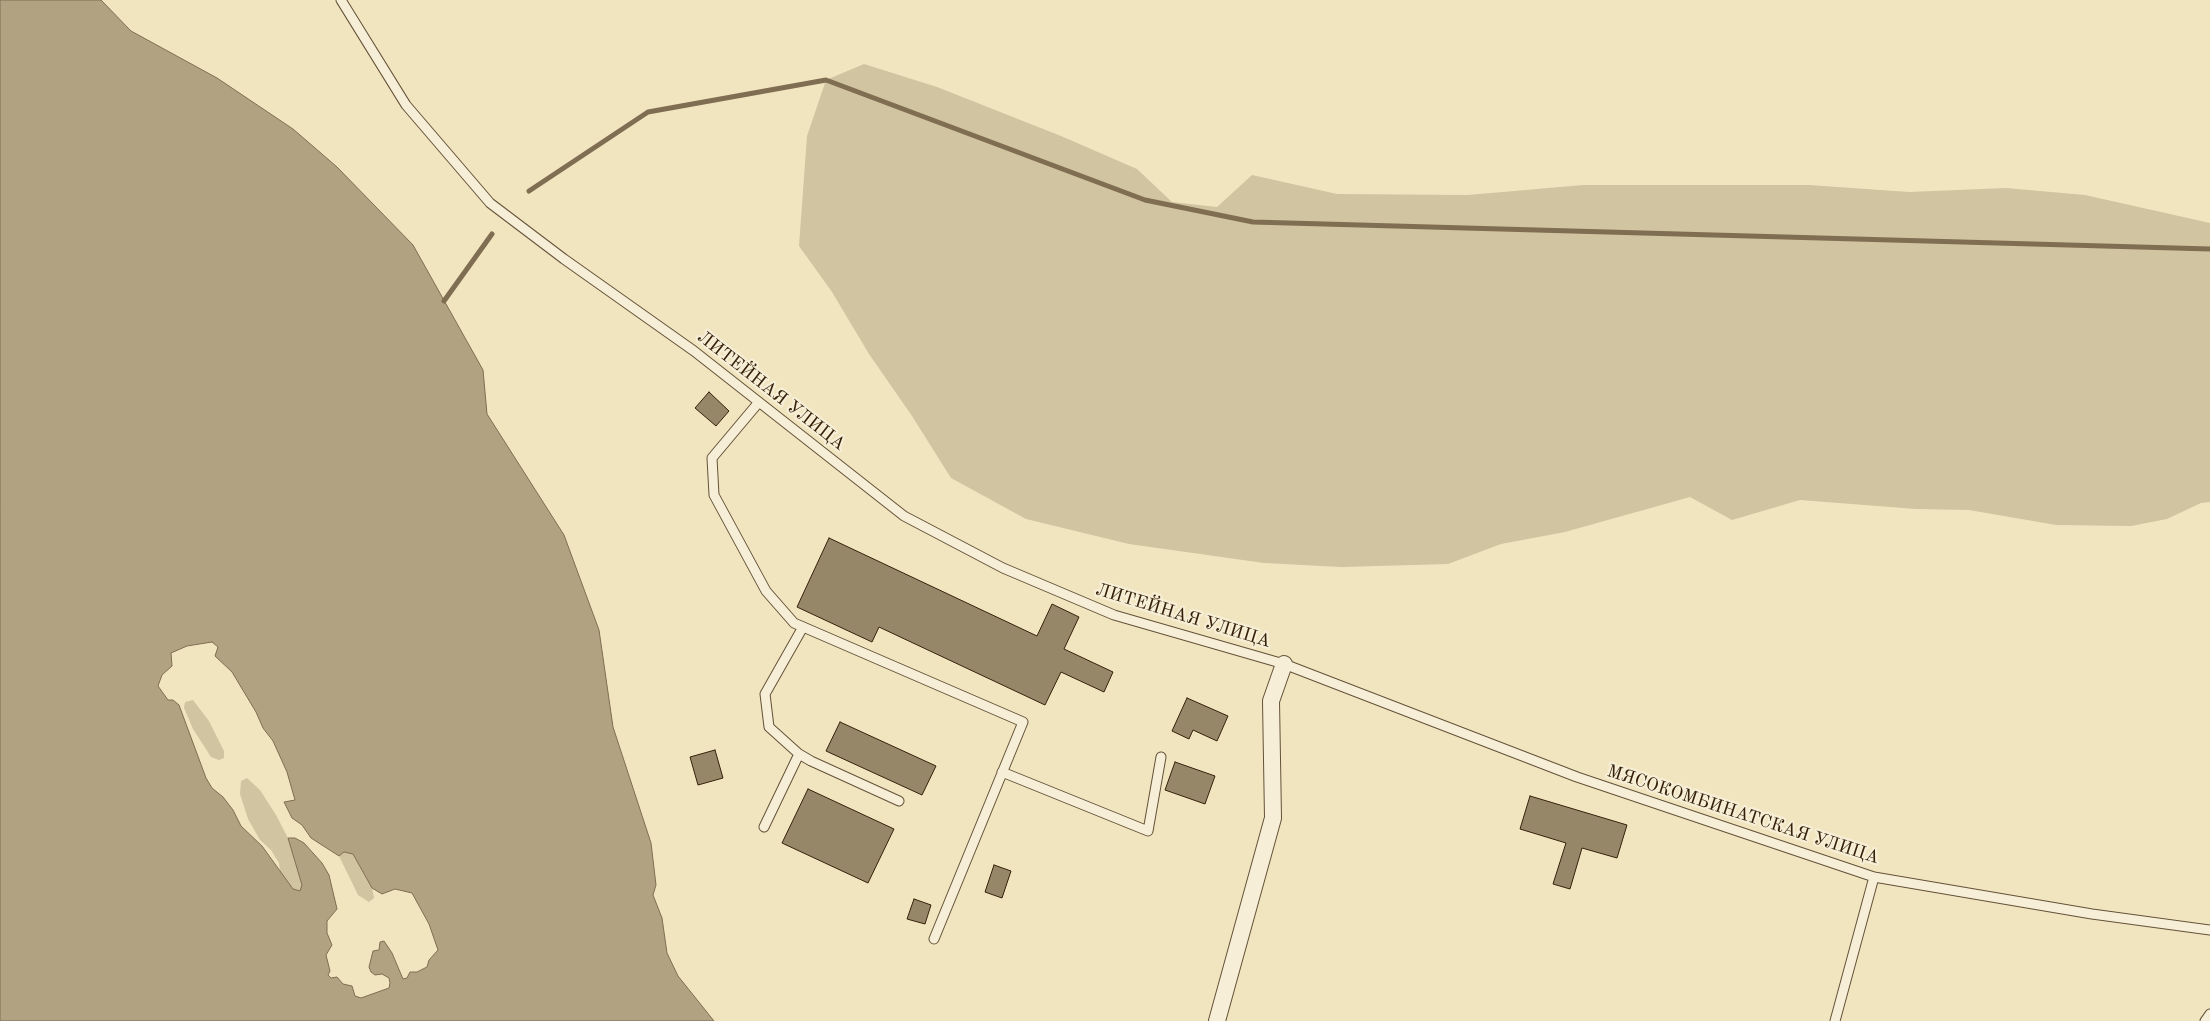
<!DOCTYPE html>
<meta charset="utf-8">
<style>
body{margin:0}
canvas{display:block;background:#f1e5c0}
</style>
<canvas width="2210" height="1021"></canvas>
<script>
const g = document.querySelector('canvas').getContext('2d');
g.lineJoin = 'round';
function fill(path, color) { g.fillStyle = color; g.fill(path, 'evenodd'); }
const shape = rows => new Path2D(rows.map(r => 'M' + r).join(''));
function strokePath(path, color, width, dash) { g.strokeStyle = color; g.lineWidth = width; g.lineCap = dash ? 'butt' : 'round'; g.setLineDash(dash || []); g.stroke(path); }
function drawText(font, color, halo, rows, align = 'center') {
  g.font = font + ' "Old Standard TT",serif'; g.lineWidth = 4.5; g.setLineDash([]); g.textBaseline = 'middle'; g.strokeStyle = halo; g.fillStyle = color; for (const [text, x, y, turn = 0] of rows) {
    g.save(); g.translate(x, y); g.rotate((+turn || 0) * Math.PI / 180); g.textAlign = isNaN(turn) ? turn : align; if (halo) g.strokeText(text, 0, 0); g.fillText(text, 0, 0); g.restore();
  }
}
const green = shape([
 [864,64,937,87,1061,136,1137,169,1172,202,1217,207,1252,175,1337,194,1468,195,1583,185,1809,185,1909,192,2006,188,2085,195,2210,223,2210,502,2201,503,2167,519,2131,526,2056,525,1969,510,1916,509,1800,500,1732,520,1690,497,1565,532,1501,544,1448,564,1341,567,1264,563,1129,544,1026,519,951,478,912,416,869,354,832,292,799,246,807,136,826,80],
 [193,700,209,721,224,751,224,758,219,760,211,757,193,729,184,708,185,702],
 [247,778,260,790,276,815,288,838,302,885,300,891,293,890,280,871,279,863,271,850,260,840,248,819,240,794,241,781],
 [344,852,353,853,372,888,374,898,369,902,358,895,339,856]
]);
const water = shape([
 [0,0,101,0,131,31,217,78,293,129,337,167,413,245,483,370,487,414,564,535,599,630,613,727,651,843,656,885,653,895,662,918,667,953,678,976,714,1021,0,1021,0,0],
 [212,642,218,647,215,656,232,672,256,712,263,728,273,741,287,772,295,800,284,802,292,818,302,825,311,838,339,856,344,852,353,854,372,888,382,894,395,889,412,893,429,924,438,950,429,960,427,967,417,972,410,972,407,978,403,979,392,953,384,941,380,942,379,950,373,951,369,967,371,972,375,975,382,974,389,978,390,983,389,988,361,998,355,996,352,986,343,984,337,977,331,978,328,975,330,971,326,955,332,945,327,933,327,921,337,909,329,875,322,863,304,843,295,838,288,838,302,885,300,891,293,889,262,846,241,826,233,810,223,797,212,788,206,778,179,705,173,700,168,700,158,686,162,675,172,666,171,653,187,646,212,642]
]);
const stream = shape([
 [529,191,648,112,826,80,1145,200,1253,222,2210,249],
 [444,301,492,234]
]);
const building = shape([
 [709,392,729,411,716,426,695,408,709,392],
 [829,538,1037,636,1052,604,1079,617,1064,649,1113,672,1104,692,1061,672,1045,705,879,627,872,642,797,607,829,538],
 [1187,698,1228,716,1217,741,1193,730,1189,739,1172,731,1187,698],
 [840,722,936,766,922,795,826,751,840,722],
 [715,750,723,778,698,785,690,757,715,750],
 [1175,762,1215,776,1205,804,1165,790,1175,762],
 [808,789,894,829,868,883,782,843,808,789],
 [1530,796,1627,825,1617,858,1582,848,1570,889,1553,884,1566,843,1520,829,1530,796],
 [994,865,1011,871,1002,898,985,892,994,865],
 [914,899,931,905,925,924,907,919,914,899]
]);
const service = shape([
 [341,0,406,105,490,203,564,259,694,351,904,516,1003,568,1114,615,1284,664,1577,777,1874,877,2092,914,2210,930],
 [759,402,712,458,714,495,766,591,794,623,1023,722,934,939],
 [803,627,765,694,769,727,799,754,811,761,899,801],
 [1002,772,1148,831,1161,757],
 [764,827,799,754],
 [1835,1021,1874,877],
 [2205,1021,2210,1014]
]);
const minor = shape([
 [1217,1021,1273,818,1271,701,1284,664]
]);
const streetNames = [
 ["ЛИТЕЙНАЯ УЛИЦА",771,391,38],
 ["ЛИТЕЙНАЯ УЛИЦА",1183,616,17],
 ["МЯСОКОМБИНАТСКАЯ УЛИЦА",1743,815,18]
];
fill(green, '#d1c4a1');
fill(water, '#b1a282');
strokePath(water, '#7f6e52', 1);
strokePath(stream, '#7f6e52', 5);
fill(building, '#978769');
strokePath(building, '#35210a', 1);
strokePath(service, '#645238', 11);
strokePath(minor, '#645238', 18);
strokePath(service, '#f6eed6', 9);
strokePath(minor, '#f6eed6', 16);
drawText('18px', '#35210a', '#f6eed6', streetNames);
</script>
